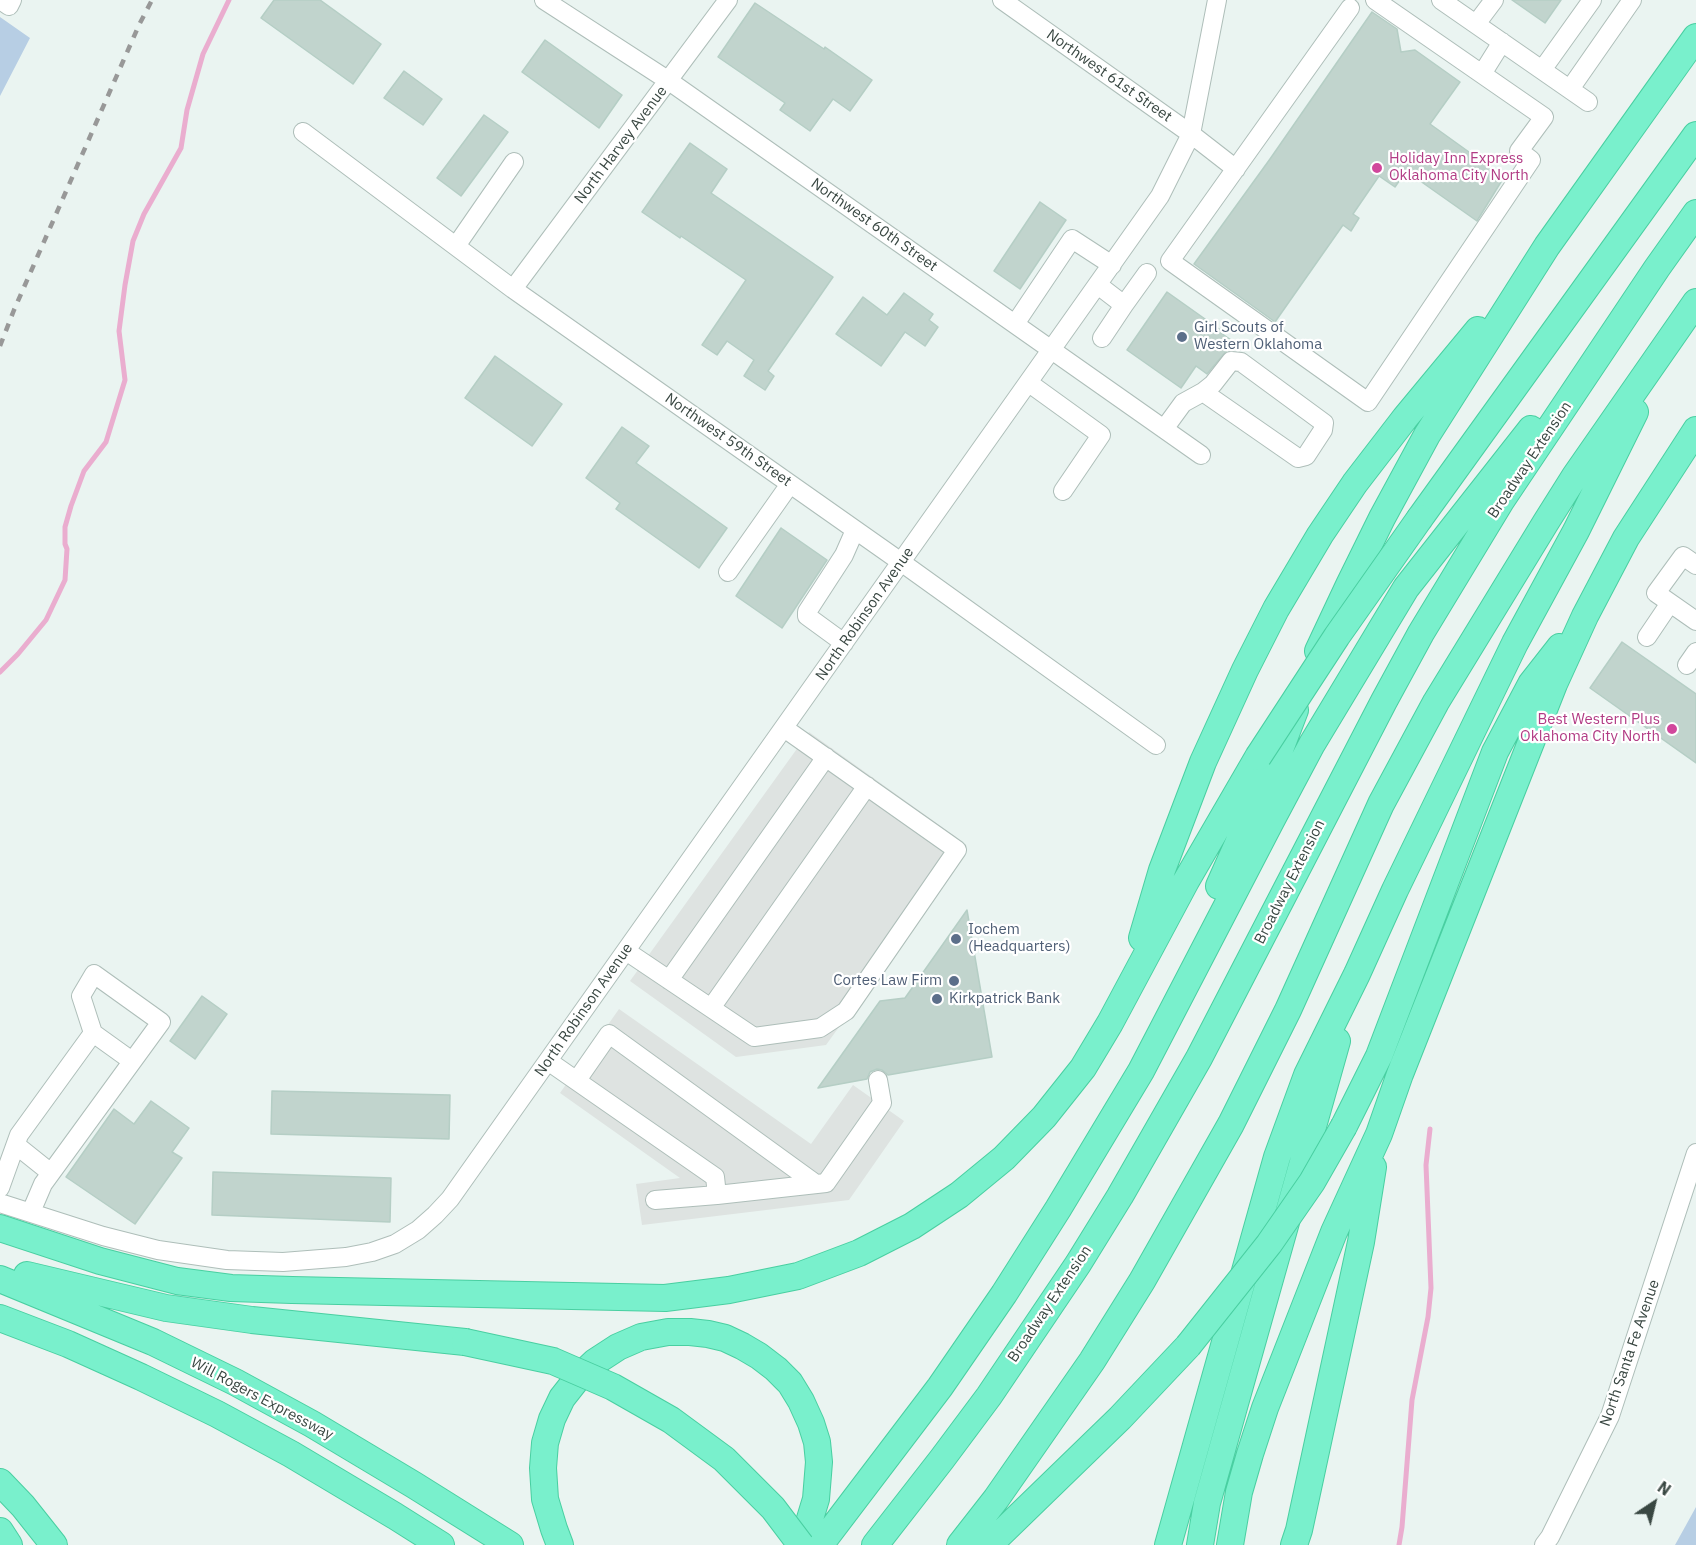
<!DOCTYPE html>
<style>
body{margin:0}
#map{position:relative;width:1696px;height:1545px;overflow:hidden;background:#eaf4f1;font-family:"IBM Plex Sans",sans-serif}
canvas{display:block}
.north{position:absolute;left:1624px;top:1473px;width:60px;height:60px;-webkit-text-stroke:4px #fff;paint-order:stroke;rotate:35deg;font-size:16px;font-weight:700;line-height:24px;text-align:center;color:#394742}
.north::after{content:'';display:block;margin:auto;width:21px;height:27px;background:#394742;clip-path:polygon(50% 0,100% 100%,50% 72%,0 100%)}
</style>
<div id="map">
<canvas width="1696" height="1545"></canvas>
<div class="north">N</div>
</div>
<script>
const g = document.querySelector('canvas').getContext('2d');
g.lineJoin = 'round';
function fill(path, color) { g.fillStyle = color; g.fill(path, 'evenodd'); }
const shape = rows => new Path2D(rows.map(r => 'M' + r).join(''));
function strokePath(path, color, width, dash) { g.strokeStyle = color; g.lineWidth = width; g.lineCap = dash ? 'butt' : 'round'; g.setLineDash(dash || []); g.stroke(path); }
function drawText(font, color, halo, rows, align = 'center') {
  g.font = font + ' "IBM Plex Sans",sans-serif'; g.lineWidth = 4.5; g.setLineDash([]); g.textBaseline = 'middle'; g.strokeStyle = halo; g.fillStyle = color; for (const [text, x, y, turn = 0] of rows) {
    g.save(); g.translate(x, y); g.rotate((+turn || 0) * Math.PI / 180); g.textAlign = isNaN(turn) ? turn : align; if (halo) g.strokeText(text, 0, 0); g.fillText(text, 0, 0); g.restore();
  }
}
const green = shape([
 [0,17,30,38,0,96],
 [1696,1507,1696,1545,1675,1545]
]);
const parking = shape([
 [809,732,956,837,962,857,826,1045,736,1057,630,981],
 [619,1009,811,1144,853,1085,904,1121,849,1200,642,1225,636,1184,680,1178,560,1093]
]);
const stream = shape([
 [0,672,18,654,46,620,65,580,67,549,65,544,65,527,71,506,84,471,106,442,125,380,119,331,125,285,133,241,144,214,181,148,187,110,203,54,229,0],
 [1399,1545,1402,1527,1412,1400,1428,1317,1431,1288,1426,1165,1430,1129]
]);
const building = shape([
 [274,0,320,0,381,44,353,84,261,18,274,0],
 [1512,0,1561,0,1545,23,1512,0],
 [755,3,824,49,825,47,872,80,850,111,833,99,810,131,780,110,785,103,718,57,755,3],
 [1372,12,1397,29,1401,52,1415,50,1460,82,1430,124,1501,175,1498,179,1501,182,1477,221,1406,171,1395,187,1379,176,1353,214,1359,218,1351,231,1343,225,1275,322,1194,264,1270,159,1372,12],
 [545,40,622,95,599,128,522,72,545,40],
 [404,71,442,99,423,125,384,98,404,71],
 [484,115,508,132,461,196,437,178,484,115],
 [690,143,727,169,711,193,833,277,768,371,774,376,765,390,744,376,754,360,727,341,717,355,702,345,746,280,681,236,680,238,642,212,690,143],
 [1040,202,1066,220,1020,289,994,271,1040,202],
 [1167,292,1222,331,1221,333,1234,342,1207,374,1196,366,1181,388,1127,350,1167,292],
 [904,293,933,314,929,320,938,327,925,346,905,332,881,366,836,334,863,297,887,315,904,293],
 [495,356,562,404,532,446,465,398,495,356],
 [622,427,649,446,636,463,727,528,699,568,616,509,620,503,586,478,622,427],
 [781,528,827,560,782,628,736,596,781,528],
 [1622,642,1696,694,1696,763,1590,688,1622,642],
 [967,910,992,1057,888,1075,882,1070,877,1069,870,1072,867,1079,818,1088,880,1001,905,998,967,910],
 [202,996,227,1014,195,1059,170,1041,202,996],
 [272,1091,450,1095,449,1139,271,1134,272,1091],
 [151,1101,189,1128,172,1152,182,1158,135,1224,66,1177,114,1109,134,1124,151,1101],
 [213,1172,391,1178,390,1222,212,1215,213,1172]
]);
const minor = shape([
 [0,0,9,6,12,0],
 [544,0,669,81,1201,455],
 [1002,0,1191,134,1236,169],
 [1441,0,1588,102],
 [1350,8,1170,261,1368,402,1531,160,1519,151,1544,117,1375,0],
 [1476,24,1494,0],
 [1542,70,1592,0],
 [1482,74,1502,42],
 [1570,89,1632,0],
 [303,132,513,289,901,562,1156,745],
 [456,246,514,162],
 [1098,285,1124,305,1147,273],
 [513,289,728,0],
 [1015,324,1072,239,1112,265],
 [1102,338,1124,305],
 [1029,383,1101,435,1063,491],
 [1164,429,1183,403,1203,392,1213,384,1231,361,1241,362,1324,423,1323,430,1306,456,1298,458,1203,392],
 [1696,565,1683,556,1656,593,1696,621],
 [728,572,790,484],
 [1647,637,1670,603],
 [844,643,807,616,807,612,844,555,855,530],
 [1687,665,1696,652],
 [626,951,754,1037,820,1028,846,1011,957,850,784,728],
 [669,980,826,757],
 [711,1008,867,786],
 [93,1033,132,1061],
 [548,1061,715,1177,717,1195,826,1183,882,1103,878,1080],
 [577,1080,609,1034,816,1184],
 [16,1145,51,1173],
 [0,1188,19,1135,93,1033,81,996,94,974,161,1022,43,1184,31,1212],
 [655,1200,717,1195],
 [0,1203,103,1236,158,1250,227,1260,283,1262,346,1257,372,1252,395,1244,418,1230,435,1215,450,1199,1160,196,1191,134,1217,0],
 [1544,1545,1550,1537,1610,1416,1696,1153]
]);
const highway = shape([
 [1420,518,1696,135],
 [1318,651,1349,585,1382,518,1427,435,1547,246,1696,37],
 [1219,886,1279,752,1295,710],
 [1142,938,1162,870,1203,762,1245,670,1276,609,1320,535,1355,483,1405,418,1478,330],
 [1344,1126,1379,1056,1495,752,1531,684,1560,647],
 [0,1228,100,1261,177,1281,231,1288,292,1290,665,1298,729,1290,798,1276,859,1253,912,1226,959,1195,1004,1158,1044,1117,1083,1068,1110,1023,1186,881,1258,757],
 [27,1275,166,1308,252,1320,465,1342],
 [0,1279,153,1342,235,1382,312,1424,414,1485,510,1545],
 [0,1318,68,1344,141,1377,217,1414,291,1454,395,1516,441,1545],
 [0,1482,23,1506,54,1545],
 [0,1531,9,1545],
 [560,1545,554,1529,545,1499,543,1468,545,1443,552,1419,562,1398,577,1379,595,1362,618,1347,641,1337,668,1332,690,1332,708,1334,725,1338,742,1346,759,1356,776,1369,790,1383,801,1401,811,1423,817,1442,819,1462,816,1499,802,1545],
 [820,1545,940,1387,1004,1294,1058,1209,1141,1071,1271,821,1312,744,1406,588,1531,429],
 [875,1545,942,1459,989,1396,1078,1264,1120,1196,1199,1058,1384,701,1421,633,1501,501,1657,268,1696,213],
 [960,1545,996,1499,1092,1361,1142,1281,1231,1124,1288,1010,1381,804,1436,702,1546,522,1575,476,1696,302],
 [989,1545,1120,1418,1188,1346],
 [1168,1545,1277,1157,1307,1075,1357,974,1395,890,1515,643,1576,531,1635,412],
 [1200,1545,1207,1503,1337,1041],
 [1230,1545,1239,1492,1250,1454,1265,1408,1334,1232,1379,1134,1400,1074,1554,684,1585,616,1626,538,1696,430],
 [1294,1545,1299,1530,1361,1242,1373,1167]
]);
const rail = shape([
 [0,346,14,310,139,25,152,0]
]);
const highwayBridge = shape([
 [1258,757,1337,636,1420,518],
 [465,1342,553,1361,613,1387,671,1420,724,1459,773,1508,801,1545],
 [1188,1346,1269,1244,1312,1182,1344,1126]
]);
const markers = [
 [1377,168,6,"#d1479c"],
 [1182,337,6,"#5c6f8a"],
 [1672,729,6,"#d1479c"],
 [956,939,6,"#5c6f8a"],
 [954,981,6,"#5c6f8a"],
 [937,999,6,"#5c6f8a"]
];
const streetNames = [
 ["Northwest 61st Street",1109,76,35],
 ["North Harvey Avenue",621,145,-53],
 ["Northwest 60th Street",874,225,35],
 ["Northwest 59th Street",728,440,35],
 ["Broadway Extension",1530,460,-56],
 ["North Robinson Avenue",865,614,-55],
 ["Broadway Extension",1290,882,-63],
 ["North Robinson Avenue",584,1010,-55],
 ["Broadway Extension",1050,1304,-56],
 ["North Santa Fe Avenue",1630,1353,-71],
 ["Will Rogers Expressway",262,1399,28]
];
const hotelNames = [
 ["Holiday Inn Express",1389,159],
 ["Oklahoma City North",1389,176],
 ["Best Western Plus",1660,720,"right"],
 ["Oklahoma City North",1660,737,"right"]
];
const serviceNames = [
 ["Girl Scouts of",1194,328],
 ["Western Oklahoma",1194,345],
 ["Iochem",968,930],
 ["(Headquarters)",968,947],
 ["Cortes Law Firm",942,981,"right"],
 ["Kirkpatrick Bank",949,999]
];
fill(green, '#b7cee4');
fill(parking, '#dee3e1');
strokePath(stream, '#eaadcf', 5);
fill(building, '#c1d4cd');
strokePath(building, '#b5cec5', 1.5);
strokePath(minor, '#aebeb9', 20);
strokePath(highway, '#49cfa1', 28);
strokePath(minor, '#fff', 18);
strokePath(highway, '#79f0cc', 26);
strokePath(rail, '#989898', 4.5, [8, 8]);
strokePath(highwayBridge, '#49cfa1', 28, []);
strokePath(highwayBridge, '#79f0cc', 26);
for (const [x, y, r, color] of markers) { const dot = new Path2D(); dot.arc(x, y, r, 0, 2 * Math.PI); g.fillStyle = color; g.fill(dot); strokePath(dot, '#fff', 2); }
drawText('15px', '#394742', '#fff', streetNames);
drawText('15px', '#b23c85', '#fff', hotelNames, 'left');
drawText('15px', '#4e5e75', '#fff', serviceNames, 'left');
</script>
